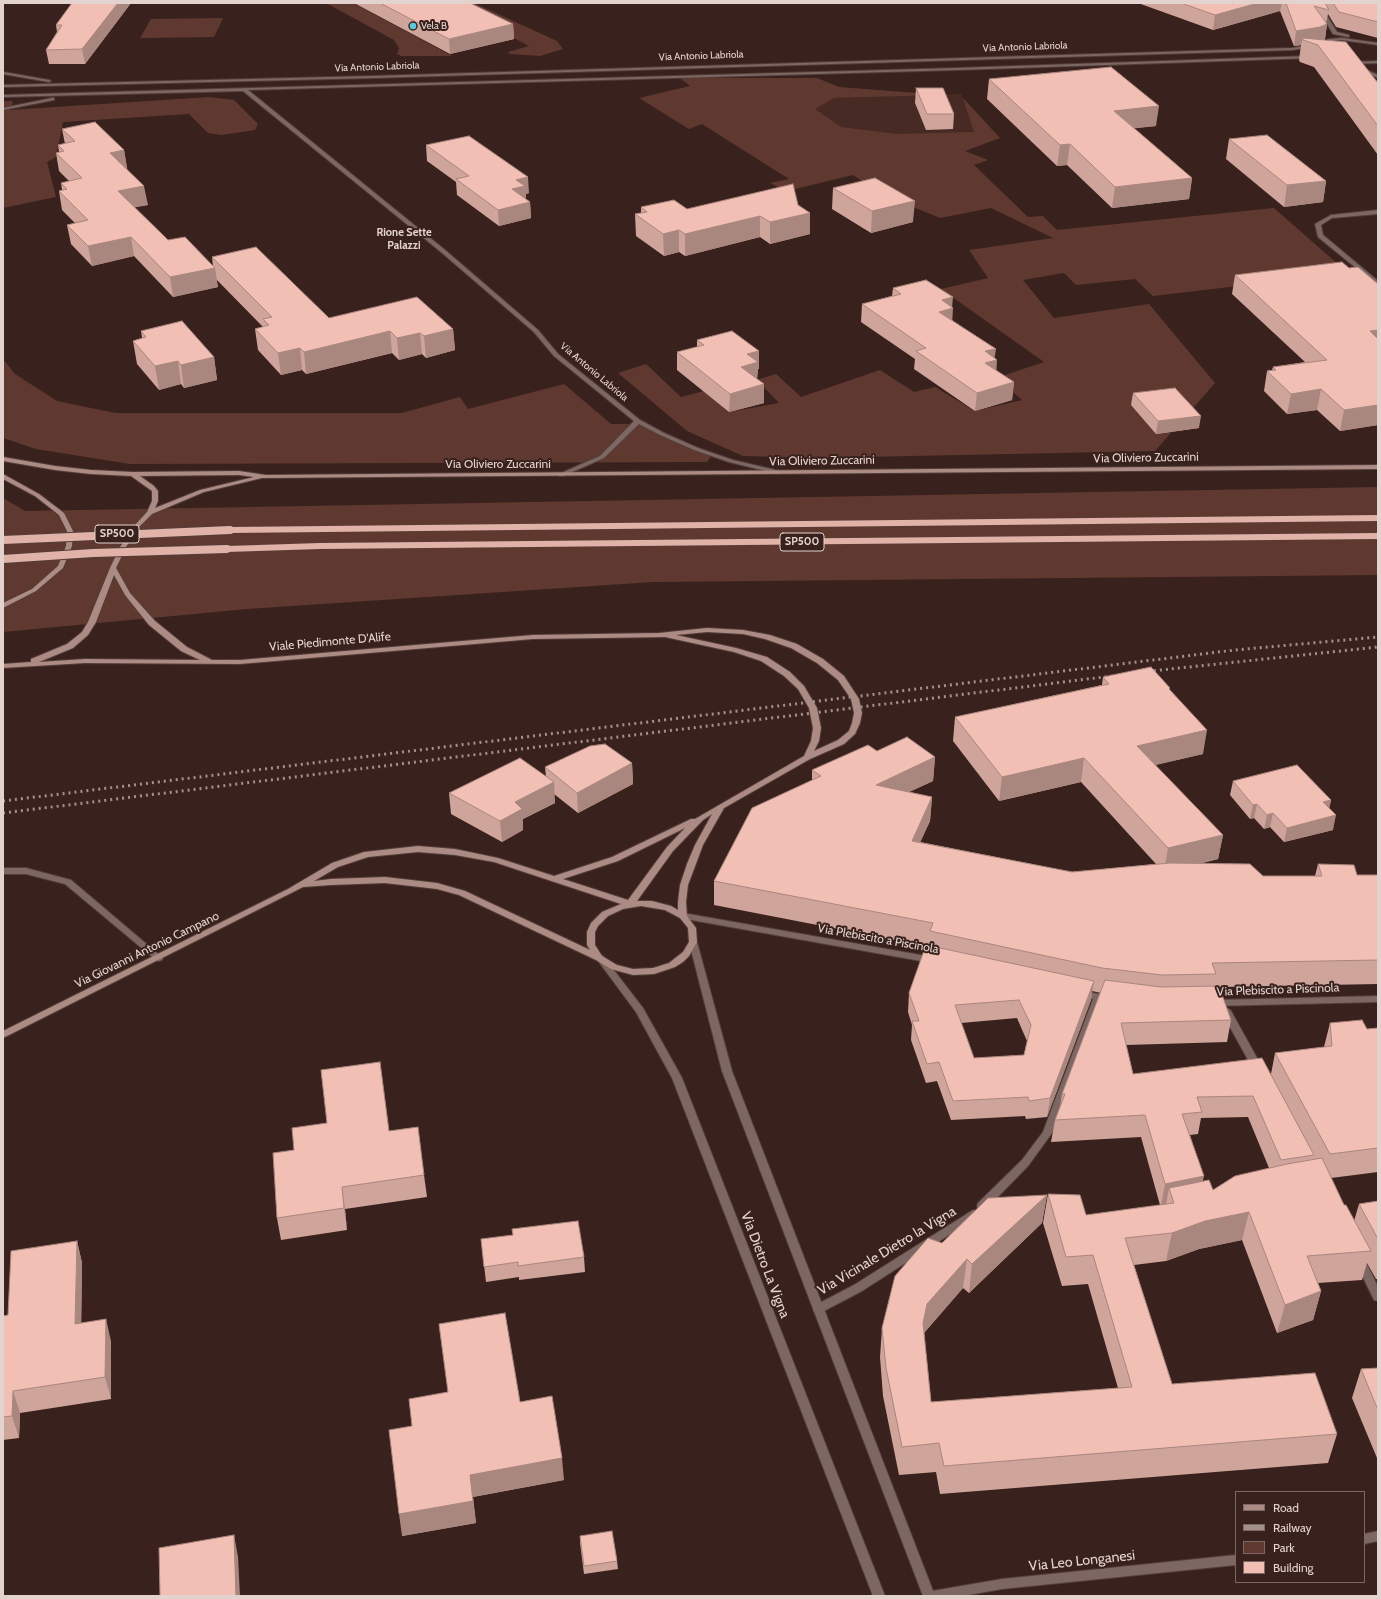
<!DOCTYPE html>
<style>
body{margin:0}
#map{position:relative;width:1381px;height:1599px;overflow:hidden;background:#39221d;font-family:Cabin,sans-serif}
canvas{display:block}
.frame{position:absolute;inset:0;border:4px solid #e3d3cf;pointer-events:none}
.legend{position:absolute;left:1235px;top:1491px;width:130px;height:92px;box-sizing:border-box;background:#39221d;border:1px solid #7d6964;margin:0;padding:5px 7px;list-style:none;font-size:12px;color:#e3d3cf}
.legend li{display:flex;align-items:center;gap:8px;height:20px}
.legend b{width:20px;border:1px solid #7d6964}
</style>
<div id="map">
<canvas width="1381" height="1599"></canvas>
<div class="frame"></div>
<ul class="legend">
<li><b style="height:5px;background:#ab8b83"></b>Road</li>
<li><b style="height:5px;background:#a3908c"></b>Railway</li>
<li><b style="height:11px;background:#5f3930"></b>Park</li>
<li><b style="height:11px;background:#f1bfb4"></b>Building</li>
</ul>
</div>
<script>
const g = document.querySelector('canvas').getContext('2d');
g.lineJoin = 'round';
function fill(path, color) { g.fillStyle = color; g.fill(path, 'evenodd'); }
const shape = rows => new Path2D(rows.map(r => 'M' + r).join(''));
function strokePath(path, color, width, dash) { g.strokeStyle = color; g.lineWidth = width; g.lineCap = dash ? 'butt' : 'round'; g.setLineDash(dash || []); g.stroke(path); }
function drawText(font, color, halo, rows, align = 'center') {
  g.font = font + ' Cabin,sans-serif'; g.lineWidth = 4; g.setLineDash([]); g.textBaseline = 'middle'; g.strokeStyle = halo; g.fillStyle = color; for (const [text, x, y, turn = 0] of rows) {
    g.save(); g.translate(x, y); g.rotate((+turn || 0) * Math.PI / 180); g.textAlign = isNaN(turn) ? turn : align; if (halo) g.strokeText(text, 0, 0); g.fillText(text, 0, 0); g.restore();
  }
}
const built = shape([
 [961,94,986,141,856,139,773,100]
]);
const green = shape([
 [326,3,353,3,452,56,401,56,397,54,399,48,394,40],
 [448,3,474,3,557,41,563,49,540,56,510,54,508,52,529,46],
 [223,18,214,37,140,38,151,19],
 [680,78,817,78,839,87,943,95,834,98,815,109,841,127,897,134,974,132,963,98,1000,138,965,151,988,160,974,165,1028,217,1043,216,1057,230,1274,208,1348,273,1153,296,1135,279,1076,285,1064,273,1023,280,1054,318,1149,304,1215,383,1155,451,813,458,743,456,687,431,618,373,646,364,681,397,704,391,729,412,779,403,757,380,776,374,801,397,880,370,914,392,935,387,975,411,1022,400,996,378,1044,362,941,289,988,278,969,250,1053,238,991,208,940,218,884,195,853,175,787,191,770,183,789,179,702,124,689,129,639,98,690,86],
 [209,97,234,100,258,124,255,130,221,135,208,133,189,114,63,122,56,157,47,162,56,197,3,208,3,101,13,101,10,110],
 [3,359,15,374,57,401,115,413,402,413,460,397,468,409,564,384,611,424,644,424,712,455,707,462,130,464,36,449,3,438],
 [1378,487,1378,575,653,582,247,609,3,632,3,498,25,511]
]);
const minor = shape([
 [1315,3,1319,3,1337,32,1349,35,1349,37,1333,34,1315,3],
 [1342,38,1378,43,1378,45,1342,40,1332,41,1319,46,1292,50,373,78,3,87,3,85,373,76,1292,48,1318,44,1329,39,1342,38],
 [1310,56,1312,57,1312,58,957,70,248,90,445,250,538,330,558,354,640,420,664,433,698,448,733,460,780,471,781,472,778,474,729,462,694,450,660,435,639,424,604,458,563,476,559,476,559,474,600,456,634,421,554,356,534,332,441,252,243,91,3,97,3,95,957,68,1310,56],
 [1378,61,1378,63,1353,64,1351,63,1353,62,1378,61],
 [1360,67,1378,75,1378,78,1358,69,1358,67,1360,67],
 [3,72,49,80,51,81,49,82,3,74,3,72],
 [52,98,54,98,54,100,3,110,3,108,52,98],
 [1378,210,1378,214,1332,218,1321,225,1323,235,1378,281,1378,286,1318,237,1315,224,1331,215,1378,210],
 [3,868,26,868,71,880,163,958,162,960,159,961,156,960,65,884,26,874,3,874,3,868],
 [683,913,932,957,935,958,936,960,935,962,932,963,680,918,679,916,683,913],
 [1082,991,1110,996,1113,997,1114,999,1113,1001,1110,1002,1101,1000,1052,1133,1028,1166,986,1209,982,1210,978,1209,977,1206,978,1203,1022,1160,1043,1132,1093,999,1079,996,1078,994,1079,992,1082,991],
 [1378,996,1378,1002,1215,1006,1212,1005,1211,1003,1212,1001,1215,1000,1378,996],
 [1226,1008,1229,1009,1231,1011,1262,1067,1260,1069,1257,1070,1254,1069,1252,1067,1221,1011,1223,1009,1226,1008],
 [973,1210,977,1211,978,1214,977,1217,862,1291,822,1312,818,1313,814,1312,813,1309,814,1306,854,1285,973,1210],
 [1360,1257,1364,1258,1378,1287,1378,1301,1374,1300,1355,1261,1356,1258,1360,1257],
 [1378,1531,1378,1541,1364,1544,1364,1534,1378,1531],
 [1236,1555,1236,1565,1002,1589,963,1596,926,1596,928,1592,932,1591,1002,1579,1236,1555]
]);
const tertiary = shape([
 [693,939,697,942,732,1071,935,1596,923,1596,722,1071,689,942,693,939],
 [600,955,603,956,643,1008,682,1078,885,1596,873,1596,672,1078,636,1012,596,958,597,956,600,955]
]);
const secondary = shape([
 [3,457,55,466,91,470,133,472,239,471,266,475,1378,465,1378,469,262,478,204,492,152,514,139,527,126,547,116,568,130,593,155,621,187,647,212,660,240,660,533,635,659,633,707,628,743,630,770,635,797,644,823,659,844,676,859,699,862,713,860,723,855,734,844,744,810,759,724,808,703,845,688,885,686,902,687,916,696,928,697,942,689,956,683,962,675,967,654,974,633,975,611,969,596,960,459,895,437,889,385,883,331,885,303,887,3,1038,3,1031,288,889,332,863,364,852,418,846,455,849,498,858,554,876,612,857,691,819,695,819,804,756,811,741,813,728,809,708,798,689,784,676,761,661,734,652,665,637,533,639,240,664,85,663,3,668,3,664,31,662,31,659,67,644,82,632,88,622,110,568,120,547,135,525,147,512,152,501,152,491,131,476,91,474,55,470,3,461,3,457],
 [239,475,254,477,200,490,155,508,158,501,158,491,154,486,140,476,239,475],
 [114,575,125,595,149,625,181,651,200,660,85,659,39,662,73,648,88,635,96,622,114,575],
 [707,632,743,634,765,639,791,648,817,663,838,680,851,699,854,713,852,723,849,731,838,740,814,751,819,741,821,728,817,708,804,686,790,672,767,657,736,648,676,635,707,632],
 [712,814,695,845,687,864,680,885,678,902,678,910,671,906,652,901,637,901,673,851,703,820,712,814],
 [685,828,667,847,628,900,563,879,618,861,685,828],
 [418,852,455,855,494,862,621,904,602,912,591,923,587,932,587,945,590,950,465,891,437,883,385,877,331,879,314,881,338,867,368,857,418,852],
 [641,906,665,910,680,918,688,928,689,942,683,952,669,963,653,968,633,969,617,965,602,956,595,945,595,932,598,926,608,916,623,909,641,906],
 [3,474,39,494,64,513,73,531,72,546,63,568,36,591,3,608,3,603,32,589,58,566,66,546,67,531,59,515,35,496,3,479,3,474]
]);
const trunk = shape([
 [1378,515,1378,521,230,533,225,530,230,527,1378,515],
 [1378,533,1378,539,320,549,227,552,222,549,227,546,320,543,1378,533]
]);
const rail = shape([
 [1142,672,1378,647],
 [3,801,1235,650,1378,637],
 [3,813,1120,675]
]);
const trunkBridge = shape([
 [3,540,230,530],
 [3,559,93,553,227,549]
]);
const wall = shape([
 [72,3,131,3,85,64,49,64,46,50,57,32,56,25],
 [354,3,470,3,513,24,514,39,450,54],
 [1138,3,1378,3,1378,38,1336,27,1328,14,1326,23,1327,24,1325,39,1324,40,1378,83,1378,155,1314,67,1300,62,1299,60,1301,45,1294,46,1280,11,1213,30],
 [989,79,1156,126,1134,128,1192,178,1189,199,1112,208,1067,165,1057,166,987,99],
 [916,88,954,114,953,129,926,130,915,103],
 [62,129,124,150,127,168,127,169,148,205,134,207,168,240,213,266,212,257,329,318,453,329,455,350,426,358,422,354,399,360,392,353,306,374,302,370,281,375,258,350,255,329,263,327,216,279,218,287,173,297,134,256,92,266,71,244,67,225,75,223,62,210,59,191,62,190,61,183,69,181,59,171,56,153,59,152,58,145,65,144],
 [1229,139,1326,181,1323,202,1284,207,1226,159],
 [426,145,529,193,526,194,526,199,530,202,531,218,499,226,457,195,456,182,427,161],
 [833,188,913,222,871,233,832,209],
 [798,205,810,213,810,234,770,244,760,237,685,256,679,252,664,256,636,236,635,214,641,213,641,207,687,209],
 [1349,268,1378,284,1378,425,1340,431,1317,410,1287,414,1264,391,1267,371,1272,370,1273,367,1305,362,1232,294,1235,275],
 [893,288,952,307,952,320,995,358,996,371,1014,382,1012,400,975,411,914,369,915,359,861,322,862,304,892,296],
 [141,331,214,357,217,380,184,388,181,384,159,390,137,364,133,341,142,338],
 [697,340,759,351,759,369,758,369,757,379,764,384,764,403,729,412,677,370,677,352,697,347],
 [1133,393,1199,428,1156,434,1131,405],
 [1103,677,1170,690,1203,754,1155,765,1223,835,1218,859,1202,863,1263,876,1315,876,1318,864,1357,875,1378,875,1378,984,1219,987,1231,1020,1227,1042,1126,1045,1133,1074,1271,1074,1275,1053,1324,1047,1330,1023,1367,1029,1378,1028,1378,1172,1331,1178,1344,1205,1354,1221,1359,1204,1378,1201,1378,1279,1376,1279,1367,1263,1362,1280,1318,1283,1321,1291,1313,1320,1277,1333,1242,1240,1199,1249,1166,1261,1134,1265,1172,1384,1337,1434,1328,1463,940,1494,936,1472,899,1475,883,1396,880,1357,882,1328,942,1243,1047,1195,1042,1223,969,1293,963,1288,924,1333,931,1402,1118,1388,1088,1284,1062,1286,1043,1223,1048,1194,1086,1215,1160,1205,1141,1137,1051,1142,1055,1120,1060,1107,1062,1094,1101,993,1092,991,1091,1000,1047,1117,1026,1119,1025,1116,951,1120,937,1081,926,1083,911,1040,912,1025,908,1012,909,993,926,946,714,905,714,881,812,781,812,770,877,751,935,757,933,781,909,792,932,797,930,821,920,842,1072,872,1156,864,1081,782,999,801,953,741,955,717,1102,685],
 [1017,1018,1027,1041,1024,1055,974,1058,961,1023],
 [1248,1117,1269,1168,1213,1190,1203,1181,1190,1135,1198,1134,1201,1118],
 [632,763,633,784,578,813,554,794,555,803,523,819,523,830,502,842,451,814,449,793,546,777,545,767],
 [1233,781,1331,800,1329,809,1333,830,1284,842,1270,827,1264,829,1254,818,1250,819,1230,795],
 [389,1131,424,1175,427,1197,345,1209,347,1230,281,1240,277,1218,294,1150],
 [481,1239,584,1257,585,1272,519,1280,519,1277,486,1282],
 [77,1241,82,1263,81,1323,111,1341,111,1399,20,1413,19,1438,3,1440,3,1316,8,1315],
 [439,1324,520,1402,564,1480,473,1497,476,1523,402,1536,412,1426,448,1392],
 [1378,1368,1378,1458,1377,1458,1352,1398,1361,1369],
 [580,1536,617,1561,618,1569,584,1574,580,1543]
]);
const shadedWall = shape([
 [118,3,131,3,85,64,82,49],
 [1258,3,1282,3,1280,11,1213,30,1215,15],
 [513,24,514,39,450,54,449,39],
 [1327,24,1325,39,1318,43,1303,38,1301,45,1294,46,1296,31],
 [1159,106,1156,126,1111,131,1114,111],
 [1070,144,1067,165,1057,166,1060,145],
 [124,150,127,168,113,171,110,153],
 [528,177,529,193,526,194,526,202,512,189,516,180],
 [1192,178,1189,199,1112,208,1115,187],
 [1326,181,1323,202,1284,207,1287,185],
 [144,186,148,205,121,210,118,191],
 [915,201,913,222,871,233,872,211],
 [530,202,531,218,499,226,498,210],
 [810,213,810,234,770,244,770,222],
 [760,216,760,237,685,256,685,234],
 [679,230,679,252,664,256,663,234],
 [131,237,134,256,92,266,88,246],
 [215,268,218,287,173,297,170,277],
 [953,297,952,308,953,308,952,325,939,312,942,300],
 [453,329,455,350,426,358,424,336],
 [1378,330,1378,349,1370,331],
 [390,331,392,353,306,374,304,352],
 [420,333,422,354,399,360,397,338],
 [300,348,302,370,281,375,278,353],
 [996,349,994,361,997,360,996,378,985,369,985,351],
 [759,351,759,369,758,369,757,380,741,367,747,354],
 [214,357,217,380,184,388,181,365],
 [178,361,181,384,159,390,155,366],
 [1014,382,1012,400,975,411,977,393],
 [764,384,764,403,729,412,730,394],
 [1321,389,1317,410,1287,414,1291,394],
 [1378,405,1378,425,1340,431,1344,410],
 [1201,416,1199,428,1156,434,1158,421],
 [1207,730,1203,754,1134,770,1137,746],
 [935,757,933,781,875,808,876,785],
 [1084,758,1081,782,999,801,1002,777],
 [632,763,633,784,578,813,577,793],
 [554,782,555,803,523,819,523,830,502,842,500,821,515,802],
 [932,797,930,821,910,865,912,841],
 [1331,800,1328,814,1323,802],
 [1257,804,1254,818,1250,819,1253,805],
 [1273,813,1270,827,1264,829,1267,815],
 [1336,815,1333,830,1284,842,1287,828],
 [1223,835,1218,859,1164,873,1168,848],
 [1094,981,1091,1000,1047,1117,1050,1098],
 [1204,1176,1199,1198,1169,1188,1166,1205,1161,1206,1165,1184],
 [342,1187,345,1209,347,1230,344,1208],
 [1047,1195,1042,1223,969,1293,972,1264],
 [1249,1212,1242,1240,1199,1249,1166,1261,1172,1233,1205,1221],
 [77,1241,82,1263,81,1346,75,1324],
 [967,1259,963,1288,924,1333,923,1323,927,1304],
 [1321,1291,1313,1320,1277,1333,1285,1305],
 [106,1319,111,1341,111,1399,105,1377],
 [13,1391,20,1413,19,1438,12,1416],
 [562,1458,564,1480,472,1497,470,1475],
 [473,1501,476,1523,402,1536,399,1514],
 [234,1535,238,1557,240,1596,236,1596]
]);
const building = shape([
 [72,3,118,3,82,49,46,50,62,25,56,25,72,3],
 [380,3,470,3,513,24,449,39,380,3],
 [1181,3,1258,3,1215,15,1181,3],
 [1286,3,1325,3,1329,10,1314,6,1327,24,1320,27,1296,31,1286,3],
 [1333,3,1378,3,1378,22,1339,12,1333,3],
 [1303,38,1346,42,1378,83,1378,126,1318,45,1303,40,1303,38],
 [1111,67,1159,106,1114,111,1192,178,1115,187,1070,144,1060,145,989,79,1111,67],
 [916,88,943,88,954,114,927,114,916,88],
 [95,122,124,150,110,153,144,186,118,191,168,240,185,237,215,268,170,277,131,237,88,246,67,225,88,220,59,191,67,189,61,183,82,178,56,153,64,151,58,145,75,141,62,129,95,122],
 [1267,135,1326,181,1287,185,1229,139,1267,135],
 [469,136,528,177,516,180,525,186,512,189,530,202,498,210,456,179,469,176,426,145,469,136],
 [875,178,915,201,872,211,833,188,875,178],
 [793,184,798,205,810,213,770,222,760,216,685,234,679,230,663,234,635,214,647,212,641,207,674,200,687,209,793,184],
 [256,247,329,318,417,297,453,329,424,336,420,333,397,338,390,331,304,352,300,348,278,353,255,329,269,325,263,319,272,317,212,257,256,247],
 [1342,262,1349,268,1358,267,1378,284,1378,330,1370,331,1378,339,1378,405,1344,410,1321,389,1291,394,1267,371,1276,370,1273,367,1327,360,1235,275,1342,262],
 [926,280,953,297,942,300,953,308,939,312,996,349,985,351,997,360,985,363,1014,382,977,393,916,351,926,348,862,304,901,294,893,288,926,280],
 [182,321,214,357,181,365,178,361,155,366,133,341,146,337,141,331,182,321],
 [732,331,759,351,747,354,758,362,741,367,764,384,730,394,677,352,704,345,697,340,732,331],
 [1175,388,1201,416,1158,421,1133,393,1175,388],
 [1151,667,1170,688,1169,689,1207,730,1137,746,1223,835,1168,848,1084,758,1002,777,955,717,1109,684,1103,677,1151,667],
 [907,737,935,757,876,785,932,797,912,841,1072,872,1170,863,1250,864,1263,876,1322,876,1318,864,1354,865,1357,875,1378,875,1378,960,1212,963,1216,974,1162,975,1102,968,930,931,933,923,714,881,752,808,821,776,812,770,868,745,877,751,907,737],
 [605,744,632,763,577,793,545,767,590,746,605,744],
 [520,758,554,782,515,802,522,809,500,821,449,793,520,758],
 [1297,765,1331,800,1323,802,1336,815,1287,828,1273,813,1267,815,1257,804,1253,805,1233,781,1297,765],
 [926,945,1094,981,1050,1098,1029,1101,1028,1097,953,1101,939,1062,927,1064,912,1021,919,1021,909,993,926,945],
 [1019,1000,1031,1025,1024,1055,974,1058,955,1005,1019,1000],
 [1105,980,1161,987,1219,986,1231,1020,1121,1023,1133,1074,1262,1058,1314,1155,1281,1160,1253,1096,1197,1097,1202,1112,1182,1114,1204,1176,1165,1184,1145,1115,1055,1120,1065,1094,1062,1094,1105,980],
 [1362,1020,1367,1029,1378,1028,1378,1148,1330,1154,1275,1053,1332,1046,1330,1023,1362,1020],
 [380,1062,389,1131,418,1127,424,1175,342,1187,344,1208,277,1218,273,1153,294,1150,292,1128,327,1123,321,1070,380,1062],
 [1322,1158,1344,1205,1346,1205,1371,1251,1307,1256,1321,1291,1285,1305,1249,1212,1205,1221,1172,1233,1125,1238,1172,1384,1315,1373,1337,1434,944,1466,939,1443,902,1447,886,1368,882,1328,895,1276,928,1238,942,1243,988,1198,1047,1195,972,1264,967,1259,927,1304,923,1323,931,1402,1132,1387,1093,1255,1066,1257,1048,1194,1080,1195,1086,1215,1174,1203,1169,1188,1209,1180,1213,1190,1235,1176,1287,1164,1322,1158],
 [1378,1201,1378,1239,1359,1204,1378,1201],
 [578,1221,584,1257,518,1266,518,1262,484,1267,481,1239,513,1235,512,1229,578,1221],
 [77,1241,75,1324,106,1319,105,1377,13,1391,12,1416,3,1417,3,1316,8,1315,11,1251,77,1241],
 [505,1313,520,1402,552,1396,562,1458,470,1475,473,1501,399,1514,389,1430,412,1426,409,1399,448,1392,439,1324,505,1313],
 [1378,1368,1378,1410,1361,1369,1378,1368],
 [612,1531,617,1561,584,1566,580,1536,612,1531],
 [234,1535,236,1596,160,1596,159,1548,234,1535]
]);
const markers = [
 [413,26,4,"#55cae0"]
];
const farPoinames = [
 ["Vela B",421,26]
];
const farStreetnames = [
 ["Via Antonio Labriola",1025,47,-2],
 ["Via Antonio Labriola",701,56,-2],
 ["Via Antonio Labriola",377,67,-2],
 ["Via Antonio Labriola",594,372,40]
];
const farNeighbourhoodnames = [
 ["Rione Sette",404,233],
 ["Palazzi",404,246]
];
const shields = [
 [117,534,44],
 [802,542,44]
];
const shieldNames = [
 ["SP500",117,534],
 ["SP500",802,542]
];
const streetNames = [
 ["Via Oliviero Zuccarini",1146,458,-1],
 ["Via Oliviero Zuccarini",822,461,-1],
 ["Via Oliviero Zuccarini",498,464],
 ["Viale Piedimonte D'Alife",330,642,-5],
 ["Via Plebiscito a Piscinola",878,939,10],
 ["Via Giovanni Antonio Campano",147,950,-26],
 ["Via Plebiscito a Piscinola",1278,990,-2]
];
const nearStreetnames = [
 ["Via Vicinale Dietro la Vigna",887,1251,-31],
 ["Via Dietro La Vigna",765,1265,69],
 ["Via Leo Longanesi",1082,1561,-6]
];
fill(built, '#482a24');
fill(green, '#5f3930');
strokePath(minor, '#543e39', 2);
strokePath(tertiary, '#543e39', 2);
strokePath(secondary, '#543e39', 2);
strokePath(trunk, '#543e39', 1);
fill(minor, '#7c6763');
fill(tertiary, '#7c6763');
fill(secondary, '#ab8b83');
fill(trunk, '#e0b2a8');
strokePath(rail, '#a3908c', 3, [2, 4]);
strokePath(trunkBridge, '#543e39', 10, []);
strokePath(trunkBridge, '#e0b2a8', 8);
fill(wall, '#cfa49b');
fill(shadedWall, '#a9867e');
fill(building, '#f1bfb4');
strokePath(building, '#a9867e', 1);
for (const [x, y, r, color] of markers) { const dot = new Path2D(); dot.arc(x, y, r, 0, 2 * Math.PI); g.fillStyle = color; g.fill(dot); strokePath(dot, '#39221d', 1.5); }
drawText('10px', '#e3d3cf', '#39221d', farPoinames, 'left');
drawText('10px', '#e3d3cf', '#39221d', farStreetnames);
drawText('bold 11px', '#e3d3cf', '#39221d', farNeighbourhoodnames);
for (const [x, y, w] of shields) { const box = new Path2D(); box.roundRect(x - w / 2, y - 9, w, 18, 3); g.fillStyle = '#39221d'; g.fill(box); strokePath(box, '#e3d3cf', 1); }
drawText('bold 11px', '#e3d3cf', null, shieldNames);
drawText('12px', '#e3d3cf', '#39221d', streetNames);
drawText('14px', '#e3d3cf', '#39221d', nearStreetnames);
</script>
